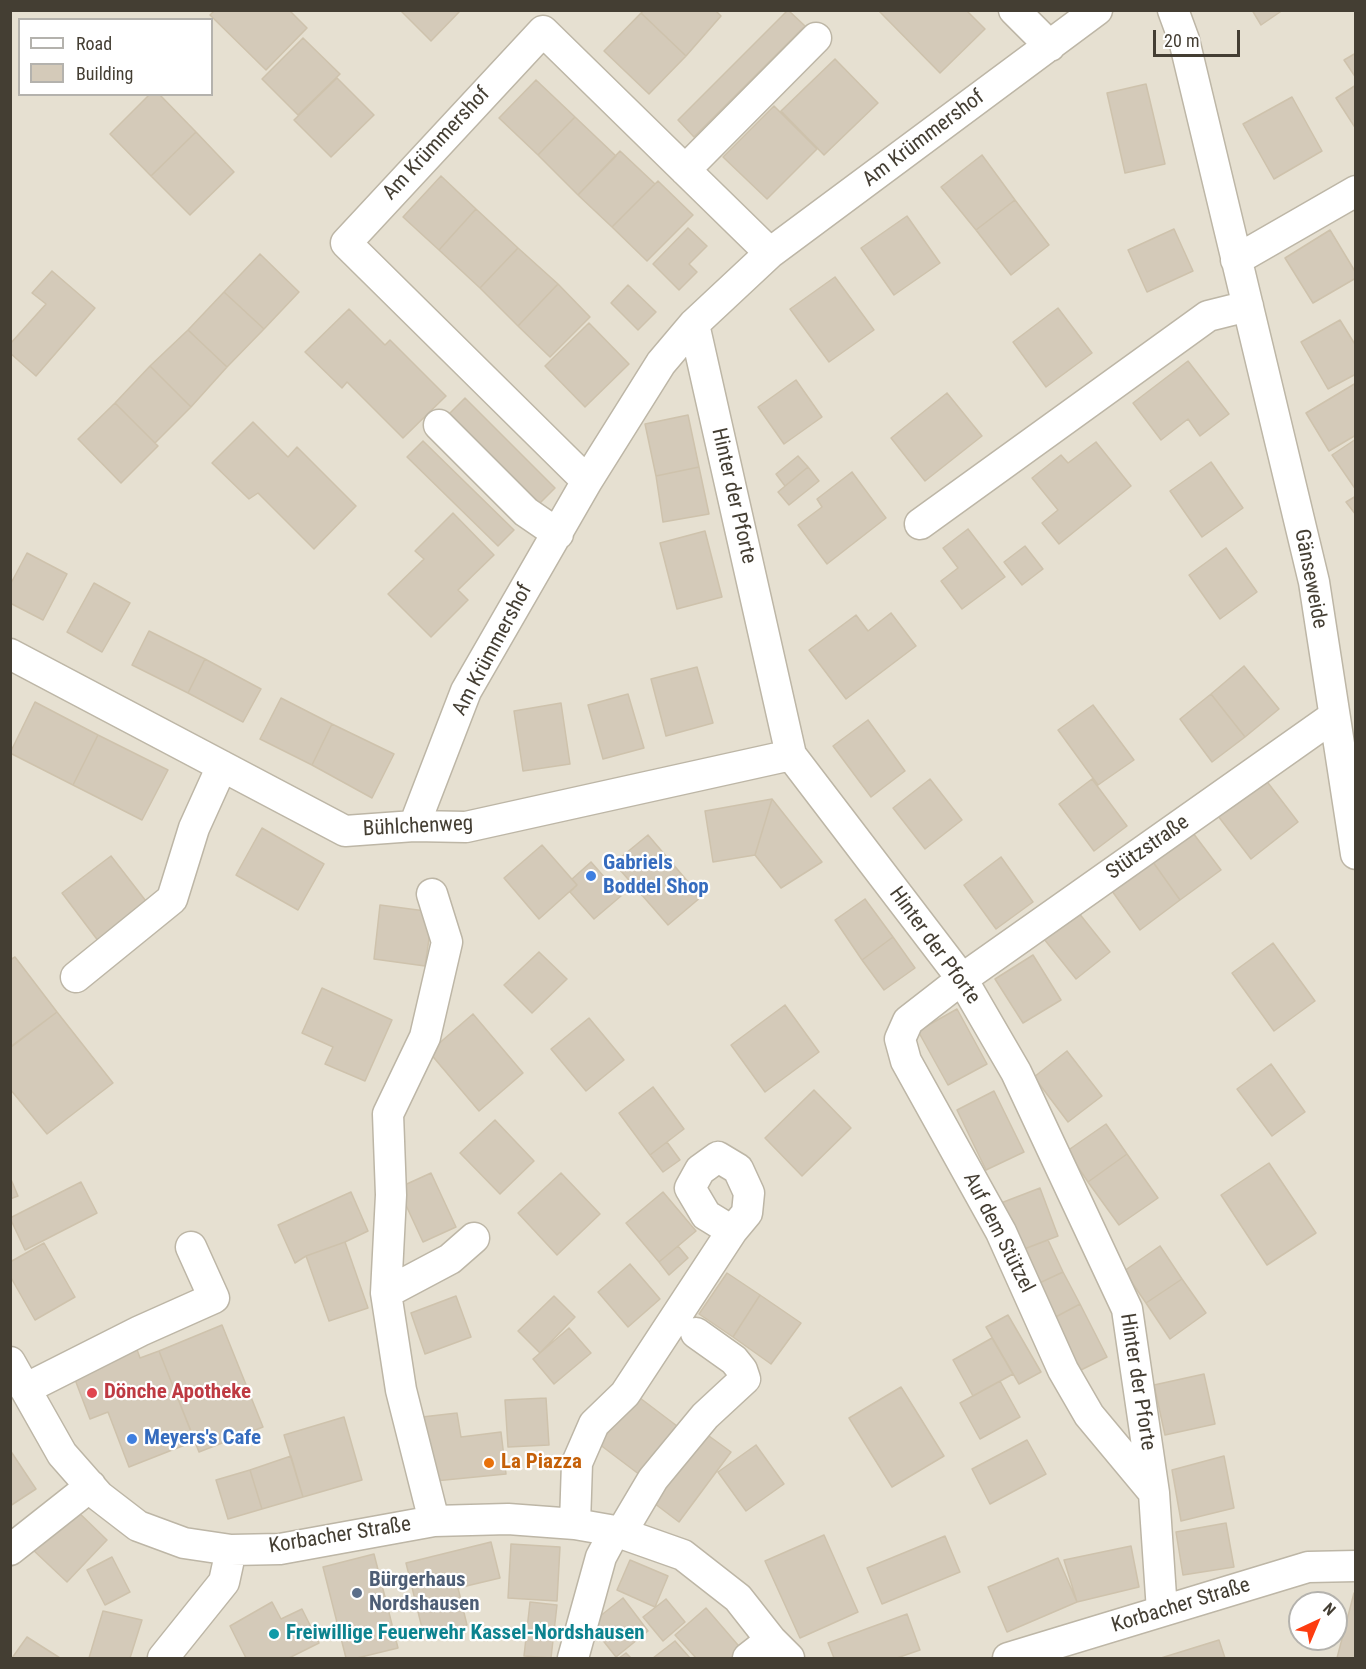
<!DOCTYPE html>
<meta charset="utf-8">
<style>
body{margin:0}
#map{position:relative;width:1366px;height:1669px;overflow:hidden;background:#f2eee3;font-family:"Roboto Condensed",sans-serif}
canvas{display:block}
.frame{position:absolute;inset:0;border:12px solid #443e33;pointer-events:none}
.legend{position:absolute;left:18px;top:18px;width:195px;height:78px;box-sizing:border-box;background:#fff;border:2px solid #b4b2ad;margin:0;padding:8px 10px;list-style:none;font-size:18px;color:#443e33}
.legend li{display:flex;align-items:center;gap:12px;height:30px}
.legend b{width:30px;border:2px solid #b4b2ad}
.north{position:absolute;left:1288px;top:1591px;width:60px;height:60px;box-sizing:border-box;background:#fff;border:2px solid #b4b2ad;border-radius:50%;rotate:44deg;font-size:16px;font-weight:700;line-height:24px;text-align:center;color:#443e33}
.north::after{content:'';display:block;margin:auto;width:21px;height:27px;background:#fd3c10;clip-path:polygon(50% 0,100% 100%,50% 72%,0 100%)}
.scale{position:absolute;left:1153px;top:30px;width:87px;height:27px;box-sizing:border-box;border:3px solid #443e33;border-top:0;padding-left:8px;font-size:18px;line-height:21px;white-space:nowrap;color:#443e33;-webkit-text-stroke:4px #fff;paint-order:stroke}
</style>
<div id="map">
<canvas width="1366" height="1669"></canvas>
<div class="frame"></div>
<ul class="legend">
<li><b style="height:8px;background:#fff"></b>Road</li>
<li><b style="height:16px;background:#d4cab9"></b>Building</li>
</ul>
<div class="north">N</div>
<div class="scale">20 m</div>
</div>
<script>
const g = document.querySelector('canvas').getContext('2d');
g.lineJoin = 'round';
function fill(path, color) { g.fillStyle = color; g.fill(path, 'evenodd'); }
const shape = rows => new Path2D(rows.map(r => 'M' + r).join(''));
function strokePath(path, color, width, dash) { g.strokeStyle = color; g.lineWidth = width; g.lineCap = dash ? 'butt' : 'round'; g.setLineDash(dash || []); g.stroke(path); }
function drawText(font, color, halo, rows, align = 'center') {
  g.font = font + ' "Roboto Condensed",sans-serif'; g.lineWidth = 4.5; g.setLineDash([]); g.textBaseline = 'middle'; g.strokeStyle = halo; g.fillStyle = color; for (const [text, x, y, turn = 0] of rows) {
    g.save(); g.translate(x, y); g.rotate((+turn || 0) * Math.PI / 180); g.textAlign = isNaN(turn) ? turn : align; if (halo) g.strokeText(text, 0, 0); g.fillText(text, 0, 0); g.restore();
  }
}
const residential = shape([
 [11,11,1355,11,1355,1658,11,1658],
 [20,20,212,20,212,94,20,94],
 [1300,1603,1336,1603,1336,1639,1300,1639]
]);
const building = shape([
 [215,10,289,10,307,28,266,70,210,15,215,10],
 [400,10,461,10,431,41,400,10],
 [644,10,715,10,721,16,686,56,641,13,644,10],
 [788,10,805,26,694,137,678,120,788,10],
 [878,10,966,10,985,29,940,73,878,10],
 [1252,10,1283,10,1261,25,1252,10],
 [641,13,686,56,649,94,604,51,641,13],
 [303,38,340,74,298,115,262,79,303,38],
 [1356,53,1356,78,1344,60,1356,53],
 [835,59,878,103,824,155,781,111,835,59],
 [337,78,374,115,331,157,294,120,337,78],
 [536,80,575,117,538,155,499,118,536,80],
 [1146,84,1165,164,1125,173,1107,93,1146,84],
 [1356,85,1356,129,1336,98,1356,85],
 [150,94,159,94,196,132,151,176,110,134,150,94],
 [1292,97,1322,151,1274,179,1243,124,1292,97],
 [774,106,817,149,767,199,723,157,774,106],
 [575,117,616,156,578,195,538,155,575,117],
 [196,132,234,172,190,215,151,176,196,132],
 [620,151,655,184,612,227,578,195,620,151],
 [982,155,1015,200,976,230,941,187,982,155],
 [441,176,476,209,439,250,403,217,441,176],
 [658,181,693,215,647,261,612,227,658,181],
 [1015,200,1049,245,1011,275,976,230,1015,200],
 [476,209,518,248,480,288,439,250,476,209],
 [907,216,940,263,894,295,861,248,907,216],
 [688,228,707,246,689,264,697,272,679,290,653,264,688,228],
 [1174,229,1193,271,1147,292,1128,250,1174,229],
 [1330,230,1356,273,1356,278,1313,303,1285,258,1330,230],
 [518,248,558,284,518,326,480,288,518,248],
 [260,254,299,292,264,329,224,292,260,254],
 [52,271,95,308,36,376,10,353,10,344,46,304,32,293,52,271],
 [835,277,874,330,829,362,790,309,835,277],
 [558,284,590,317,550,357,518,326,558,284],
 [628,285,656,312,638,330,611,303,628,285],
 [224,292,264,329,227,367,188,330,224,292],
 [1058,308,1092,353,1046,387,1013,342,1058,308],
 [349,309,385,345,390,340,446,396,403,438,347,382,342,388,305,352,349,309],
 [1340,320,1356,346,1356,374,1328,389,1301,342,1340,320],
 [589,323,629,364,585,407,545,366,589,323],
 [188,330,227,367,191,407,150,366,188,330],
 [1188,361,1229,414,1200,436,1188,419,1161,440,1133,403,1188,361],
 [150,366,191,407,155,443,115,403,150,366],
 [796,380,822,417,784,444,758,407,796,380],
 [1356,383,1356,435,1329,451,1306,413,1356,383],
 [947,393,982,436,925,481,891,438,947,393],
 [465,398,555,488,539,504,449,414,465,398],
 [115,403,158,446,121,483,78,439,115,403],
 [688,415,699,467,656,476,645,424,688,415],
 [253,422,288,457,297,447,356,506,314,549,258,493,249,499,212,463,253,422],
 [1356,439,1356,490,1332,455,1356,439],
 [423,441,514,530,498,546,407,457,423,441],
 [1096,442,1131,486,1059,544,1042,523,1058,510,1032,478,1061,455,1068,463,1096,442],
 [798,456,808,467,785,486,776,474,798,456],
 [1211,462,1243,508,1202,537,1170,491,1211,462],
 [699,467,709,514,663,522,656,476,699,467],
 [808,467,819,481,789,505,778,492,808,467],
 [852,472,886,518,827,564,798,525,822,507,817,499,852,472],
 [1356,496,1356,515,1346,502,1356,496],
 [453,513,494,555,458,590,468,600,431,637,388,594,424,559,415,551,453,513],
 [968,529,1005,577,962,609,941,581,958,568,943,548,968,529],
 [705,531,722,597,677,609,660,543,705,531],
 [1025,546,1043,569,1022,585,1004,562,1025,546],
 [1226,548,1257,592,1220,619,1189,575,1226,548],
 [27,553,67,574,43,620,10,603,10,585,27,553],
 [94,583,130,603,102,652,67,632,94,583],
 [891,613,916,646,846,699,809,650,856,615,868,631,891,613],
 [149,631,205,659,188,693,132,665,149,631],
 [205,659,261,689,243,722,188,693,205,659],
 [1244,666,1279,709,1245,737,1211,694,1244,666],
 [697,667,713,723,666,736,651,679,697,667],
 [628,694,644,748,603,759,588,705,628,694],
 [1211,694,1245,737,1212,762,1180,719,1211,694],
 [281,698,332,724,312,765,260,739,281,698],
 [35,702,98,735,73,785,10,753,35,702],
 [561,703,570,764,523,771,514,711,561,703],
 [1093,705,1134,760,1098,785,1058,730,1093,705],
 [868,720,905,771,871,797,833,746,868,720],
 [332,724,394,754,372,798,312,765,332,724],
 [98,735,168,770,142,820,73,785,98,735],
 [930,779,962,820,925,849,893,808,930,779],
 [1092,779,1127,826,1094,851,1059,804,1092,779],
 [1265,779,1298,822,1251,859,1218,816,1265,779],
 [772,799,755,855,713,862,705,811,772,799],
 [772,799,822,862,781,888,755,855,772,799],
 [262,828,324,864,298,910,236,875,262,828],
 [1193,833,1221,870,1180,900,1153,862,1193,833],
 [648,835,701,897,668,925,614,863,648,835],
 [542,845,577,885,539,919,504,878,542,845],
 [111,856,149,905,99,942,62,893,111,856],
 [1001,857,1033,902,996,929,964,885,1001,857],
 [591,862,621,896,594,919,570,892,577,885,572,879,591,862],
 [1153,862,1180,900,1140,930,1112,891,1153,862],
 [865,899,893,937,862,960,835,920,865,899],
 [380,905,433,912,425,966,374,959,380,905],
 [1078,912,1110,952,1076,979,1044,939,1078,912],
 [893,937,915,968,884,990,862,960,893,937],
 [1273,943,1315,1001,1274,1031,1232,973,1273,943],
 [539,952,567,979,532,1013,504,985,539,952],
 [1033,955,1061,1000,1023,1023,995,979,1033,955],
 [15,957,57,1012,10,1047,10,960,15,957],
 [322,988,392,1020,365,1081,325,1064,333,1047,302,1033,322,988],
 [785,1005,819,1052,765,1092,731,1045,785,1005],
 [957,1009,987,1064,948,1085,918,1031,957,1009],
 [57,1012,113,1083,47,1134,10,1089,10,1048,57,1012],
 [473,1014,523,1073,479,1111,429,1052,473,1014],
 [589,1018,624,1060,586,1091,551,1049,589,1018],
 [1067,1051,1102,1096,1068,1122,1034,1077,1067,1051],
 [1271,1064,1305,1112,1272,1136,1237,1089,1271,1064],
 [653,1087,684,1129,650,1155,619,1113,653,1087],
 [814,1090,851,1128,802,1176,765,1138,814,1090],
 [994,1091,1024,1152,986,1170,957,1110,994,1091],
 [495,1120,534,1161,500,1194,460,1153,495,1120],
 [1106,1124,1127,1154,1088,1182,1067,1151,1106,1124],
 [667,1142,680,1160,663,1172,650,1155,667,1142],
 [1127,1154,1158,1198,1119,1225,1088,1182,1127,1154],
 [1269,1163,1316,1233,1267,1265,1221,1195,1269,1163],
 [431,1173,456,1227,423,1242,398,1188,431,1173],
 [561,1173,600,1214,557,1255,518,1213,561,1173],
 [10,1177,18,1196,10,1199,10,1177],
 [81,1182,97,1213,25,1250,10,1218,81,1182],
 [1040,1188,1058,1236,1019,1251,1001,1203,1040,1188],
 [351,1192,368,1231,345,1242,306,1256,295,1263,278,1225,351,1192],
 [663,1192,696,1231,659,1262,626,1223,663,1192],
 [1048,1240,1063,1272,1033,1286,1019,1251,1048,1240],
 [345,1242,368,1308,329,1321,306,1256,345,1242],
 [44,1243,75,1297,35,1320,10,1276,10,1262,44,1243],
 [678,1246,688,1258,669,1275,659,1262,678,1246],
 [1160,1246,1182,1279,1146,1303,1124,1271,1160,1246],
 [630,1264,660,1299,628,1327,598,1292,630,1264],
 [1063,1272,1080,1304,1050,1320,1033,1286,1063,1272],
 [727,1273,760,1295,733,1337,699,1314,727,1273],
 [1182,1279,1206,1313,1170,1339,1146,1303,1182,1279],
 [760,1295,801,1323,771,1364,733,1337,760,1295],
 [456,1296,471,1337,425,1354,411,1313,456,1296],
 [554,1296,575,1317,540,1353,518,1331,554,1296],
 [1080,1304,1107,1357,1077,1372,1050,1320,1080,1304],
 [1008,1315,1041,1372,1019,1384,986,1327,1008,1315],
 [222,1325,263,1427,199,1452,159,1351,222,1325],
 [569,1328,591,1353,554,1384,533,1359,569,1328],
 [992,1338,1013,1374,973,1396,953,1360,992,1338],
 [135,1344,140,1358,159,1351,195,1441,129,1467,108,1412,90,1419,71,1369,135,1344],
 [1204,1374,1215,1424,1165,1435,1154,1385,1204,1374],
 [1000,1381,1020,1417,980,1439,960,1403,1000,1381],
 [901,1387,944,1456,892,1487,849,1418,901,1387],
 [636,1395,681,1429,644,1478,599,1444,636,1395],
 [546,1398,549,1445,508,1447,505,1400,546,1398],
 [457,1413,461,1437,501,1432,506,1474,435,1481,422,1417,457,1413],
 [344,1417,362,1480,303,1497,284,1435,344,1417],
 [698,1428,731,1452,679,1522,646,1497,698,1428],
 [1027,1440,1046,1474,990,1504,972,1469,1027,1440],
 [756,1445,784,1484,746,1511,718,1472,756,1445],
 [10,1450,36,1489,10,1506,10,1450],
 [291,1456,303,1497,262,1509,250,1470,291,1456],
 [1224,1456,1234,1508,1181,1521,1172,1470,1224,1456],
 [250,1470,262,1509,228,1519,216,1480,250,1470],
 [72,1506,107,1540,67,1582,31,1548,72,1506],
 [1226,1523,1234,1567,1183,1575,1176,1532,1226,1523],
 [824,1535,858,1612,800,1638,765,1561,824,1535],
 [945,1536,960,1572,882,1604,867,1568,945,1536],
 [491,1542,500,1578,458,1588,467,1625,424,1636,406,1563,491,1542],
 [511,1544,560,1547,557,1601,508,1598,511,1544],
 [1131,1546,1139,1587,1077,1602,1064,1560,1131,1546],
 [374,1554,398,1648,357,1658,346,1658,323,1567,374,1554],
 [112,1557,130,1592,105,1605,87,1570,112,1557],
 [1058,1558,1077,1602,1007,1632,988,1587,1058,1558],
 [630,1560,668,1576,655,1607,617,1590,630,1560],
 [1354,1593,1356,1658,1337,1658,1354,1593],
 [623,1598,648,1631,616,1657,590,1624,623,1598],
 [666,1599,685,1622,663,1641,643,1617,666,1599],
 [272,1602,281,1619,302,1609,319,1643,289,1658,246,1658,230,1626,272,1602],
 [530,1602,557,1605,551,1658,524,1656,530,1602],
 [706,1608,744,1652,736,1658,696,1658,675,1635,706,1608],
 [103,1611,142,1620,130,1658,89,1658,103,1611],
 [907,1614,920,1650,897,1658,834,1658,828,1643,907,1614],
 [27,1637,60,1658,12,1658,27,1637],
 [1219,1640,1225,1658,1161,1658,1219,1640],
 [675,1641,690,1658,653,1658,675,1641],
 [626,1653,631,1658,619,1658,626,1653]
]);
const minor = shape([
 [1014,10,1050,46],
 [1173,10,1184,40,1314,582,1356,854],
 [685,170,816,38],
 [1236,260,1356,191],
 [694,324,791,755,962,979,1016,1072,1127,1309,1154,1493,1162,1611],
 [439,425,526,512,558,534],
 [587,481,346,243,543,31,770,253],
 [920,524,1208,316,1248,306],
 [10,654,345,831,414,826,466,827,791,755],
 [414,826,466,691,587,481,661,363,694,324,770,253,1097,10],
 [432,894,447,942,425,1037,388,1114,391,1195,386,1293,401,1390,434,1521],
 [76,977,172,899,194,828,222,766],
 [386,1293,450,1259,474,1238],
 [10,1362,62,1454,99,1496,138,1526,184,1543,231,1550,280,1549,434,1521,508,1519,575,1524,615,1531,683,1555,738,1598,771,1640,789,1658],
 [25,1389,140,1331,214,1298,191,1247],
 [1154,1493,1089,1415,1063,1370,1001,1232,906,1061,900,1039,908,1021,962,979,1333,717],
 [575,1524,577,1463,594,1424,625,1394,732,1231,747,1213,749,1193,738,1169,718,1157,700,1170,690,1188,706,1215,732,1231],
 [621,1533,653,1479,705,1416,745,1379,742,1370,734,1360,696,1333],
 [10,1550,91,1486],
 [163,1658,224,1582,231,1550],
 [573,1658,601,1557,615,1531],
 [748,1658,771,1640],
 [1008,1658,1308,1567,1356,1566]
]);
const markers = [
 [591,876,6,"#3f7fe0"],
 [92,1393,6,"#e0444e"],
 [132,1439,6,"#3f7fe0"],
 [489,1463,6,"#e8710a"],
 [357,1593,6,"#5c6f8a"],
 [274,1634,6,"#0f9aa8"]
];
const streetNames = [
 ["Am Krümmershof",924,139,-37],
 ["Am Krümmershof",437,144,-47],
 ["Hinter der Pforte",733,496,77],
 ["Gänseweide",1310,579,79],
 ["Am Krümmershof",493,650,-62],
 ["Bühlchenweg",418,827,-3],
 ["Stützstraße",1148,848,-35],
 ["Hinter der Pforte",934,946,54],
 ["Auf dem Stützel",998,1233,63],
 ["Hinter der Pforte",1137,1382,81],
 ["Korbacher Straße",340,1536,-9],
 ["Korbacher Straße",1181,1606,-17]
];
const shopNames = [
 ["Gabriels",603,864],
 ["Boddel Shop",603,888],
 ["Meyers's Cafe",144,1439]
];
const healthNames = [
 ["Dönche Apotheke",104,1393]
];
const foodNames = [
 ["La Piazza",501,1463]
];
const serviceNames = [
 ["Bürgerhaus",369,1581],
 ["Nordshausen",369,1605]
];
const cultureNames = [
 ["Freiwillige Feuerwehr Kassel-Nordshausen",286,1634]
];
fill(residential, '#e6e0d1');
fill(building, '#d4cab9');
strokePath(building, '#cec2ac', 1.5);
strokePath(minor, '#bdb6a6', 33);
strokePath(minor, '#fff', 30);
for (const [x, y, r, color] of markers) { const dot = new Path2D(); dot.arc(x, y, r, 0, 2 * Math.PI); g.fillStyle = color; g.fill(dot); strokePath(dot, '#fff', 2); }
drawText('21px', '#443e33', '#fff', streetNames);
drawText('bold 21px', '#366cbe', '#fff', shopNames, 'left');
drawText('bold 21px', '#be3a42', '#fff', healthNames, 'left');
drawText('bold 21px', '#c56008', '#fff', foodNames, 'left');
drawText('bold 21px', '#4e5e75', '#fff', serviceNames, 'left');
drawText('bold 21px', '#0d838f', '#fff', cultureNames, 'left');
</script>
